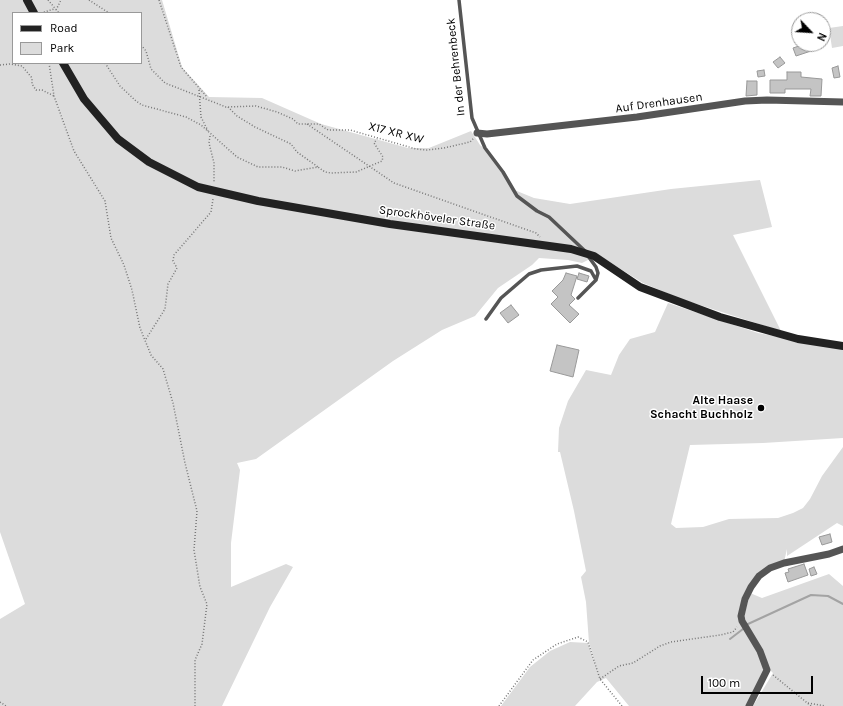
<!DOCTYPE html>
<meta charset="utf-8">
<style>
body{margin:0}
#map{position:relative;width:843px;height:706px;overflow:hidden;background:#fff;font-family:Karla,sans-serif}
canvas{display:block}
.legend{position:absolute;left:12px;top:12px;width:130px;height:52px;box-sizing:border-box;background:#fff;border:1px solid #999;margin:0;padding:5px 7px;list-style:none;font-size:12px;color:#000}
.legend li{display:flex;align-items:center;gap:8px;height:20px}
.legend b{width:20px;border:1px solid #999}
.north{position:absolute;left:791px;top:12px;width:40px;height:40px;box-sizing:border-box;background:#fff;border:1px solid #999;border-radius:50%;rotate:115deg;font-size:11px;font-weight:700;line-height:16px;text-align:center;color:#000}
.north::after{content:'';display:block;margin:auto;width:14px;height:18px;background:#000;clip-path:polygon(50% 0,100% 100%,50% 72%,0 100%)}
.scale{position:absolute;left:701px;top:676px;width:112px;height:18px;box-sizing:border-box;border:2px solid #000;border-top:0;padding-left:5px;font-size:12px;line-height:14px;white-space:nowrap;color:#000;-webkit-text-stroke:3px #fff;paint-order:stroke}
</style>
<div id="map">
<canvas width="843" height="706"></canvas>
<ul class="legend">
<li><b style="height:5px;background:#222"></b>Road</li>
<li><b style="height:11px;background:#dcdcdc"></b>Park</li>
</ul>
<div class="north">N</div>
<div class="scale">100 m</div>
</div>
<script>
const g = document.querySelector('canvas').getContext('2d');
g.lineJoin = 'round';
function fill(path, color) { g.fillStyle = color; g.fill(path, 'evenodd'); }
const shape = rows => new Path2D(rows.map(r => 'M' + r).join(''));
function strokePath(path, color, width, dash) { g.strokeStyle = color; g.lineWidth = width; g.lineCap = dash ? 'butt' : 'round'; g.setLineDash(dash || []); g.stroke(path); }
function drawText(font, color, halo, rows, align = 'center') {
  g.font = font + ' Karla,sans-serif'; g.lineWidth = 3; g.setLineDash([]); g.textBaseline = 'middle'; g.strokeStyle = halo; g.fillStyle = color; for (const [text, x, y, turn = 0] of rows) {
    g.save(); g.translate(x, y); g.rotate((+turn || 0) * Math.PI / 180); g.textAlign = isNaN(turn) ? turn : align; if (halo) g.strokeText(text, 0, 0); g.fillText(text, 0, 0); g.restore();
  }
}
const green = shape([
 [0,0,162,0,182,67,209,97,262,98,321,124,408,148,429,148,471,131,480,145,491,154,512,189,534,198,570,204,671,189,760,180,772,227,733,235,781,331,681,299,643,283,598,255,582,263,568,260,539,258,532,265,498,288,475,316,442,330,393,361,256,459,237,463,240,470,231,543,231,587,286,564,293,567,270,607,222,706,0,706,0,619,25,604,0,532],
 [13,13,141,13,141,63,13,63],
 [843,26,843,46,832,48,829,28],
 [668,303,758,333,843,349,843,438,763,443,690,445,671,524,676,528,703,527,729,519,778,518,793,513,803,508,810,499,822,476,843,447,843,526,837,523,787,556,787,549,784,562,758,575,740,610,766,671,747,706,629,706,606,678,597,682,575,706,501,706,530,667,550,651,570,642,588,643,597,668,589,643,586,602,581,577,586,571,574,511,560,452,558,452,559,428,568,401,586,370,611,375,619,355,630,339,655,332],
 [829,574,843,586,843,706,753,706,773,673,769,669,744,617,750,593,762,598]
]);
const stream = shape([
 [748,624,811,595,828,596,843,604],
 [730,639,743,629]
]);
const building = shape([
 [805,44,816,44,817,49,796,56,793,48,805,44],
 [780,57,785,63,778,68,773,62,780,57],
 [838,66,840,77,834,78,832,68,838,66],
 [764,70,765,76,758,77,757,71,764,70],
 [787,72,801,72,801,77,822,79,821,96,810,96,811,89,785,89,785,93,770,93,770,80,787,80,787,72],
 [747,81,757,81,757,95,746,96,747,81],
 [566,273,577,276,571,295,575,299,569,305,579,314,570,323,551,304,558,297,552,291,563,280,566,273],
 [579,273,589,276,587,282,577,279,579,273],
 [511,305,519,315,508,323,500,313,511,305],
 [557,345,579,350,573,377,550,371,557,345],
 [830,534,832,542,822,545,819,537,830,534],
 [804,564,808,575,788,582,785,573,789,572,788,569,804,564],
 [814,567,817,574,811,576,809,569,814,567]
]);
const path = shape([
 [48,0,59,13],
 [89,0,109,13],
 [159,0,181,67,207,97],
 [56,10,61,0],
 [41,13,54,9],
 [141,45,146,51,151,69,165,83,226,107,256,106,277,112,293,119,298,124,319,124,328,130,350,130,416,149,427,150,444,148,470,142,474,138],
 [49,63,54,96,74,151,105,201,111,238,124,265,132,290,140,328,151,355,163,369,173,403,185,463,197,511,194,550,200,587,207,604,202,644,195,660,195,706],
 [105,63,120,86,136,101,142,105,186,117,201,125,237,157,258,167,282,167,295,171,318,167,325,172,331,173,356,172,382,161,383,157,374,143,377,139],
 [0,65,10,64,22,66,32,78,32,84,36,90,42,90,54,96],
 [199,90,201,117,208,131],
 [228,107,237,116,255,127,291,144,297,152,318,167],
 [307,124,394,183,536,233,540,237],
 [210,136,209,143,214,163,214,183],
 [146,339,165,309,168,284,177,268,173,261,174,255,211,212,213,199],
 [773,675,811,706],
 [600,679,619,666,633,663,660,646,671,642,720,635,733,632,737,627],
 [0,702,6,706],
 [808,703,825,706],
 [499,706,533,660,557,644,578,637,588,642,600,679,622,706]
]);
const lane = shape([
 [459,0,472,118,485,148,503,172,517,196,537,211,549,217,585,251],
 [578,298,596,280,598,273,596,267,588,256],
 [486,319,501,298,529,274,541,270,577,266,591,271,596,280]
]);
const street = shape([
 [477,133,487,134,637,117,745,101,767,100,843,102],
 [749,706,767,670,760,651,742,621,741,616,745,599,751,587,759,576,770,568,784,563,829,554,843,549]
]);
const secondary = shape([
 [27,0,34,13],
 [63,63,84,99,118,139,149,162,198,187,258,201,390,224,571,249,594,256,640,287,720,317,798,339,843,346]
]);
const markers = [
 [761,408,4,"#000"]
];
const streetNames = [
 ["In der Behrenbeck",456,67,-96],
 ["Auf Drenhausen",659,103,-8],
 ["X17 XR XW",396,133,14],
 ["Sprockhöveler Straße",437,218,8]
];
const poiNames = [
 ["Alte Haase",753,401],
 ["Schacht Buchholz",753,415]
];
fill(green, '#dcdcdc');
strokePath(stream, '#a3a3a3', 2);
fill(building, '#c4c4c4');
strokePath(building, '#999', 1);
strokePath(path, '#777', 1.5, [1, 2]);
strokePath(lane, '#555', 3.5);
strokePath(street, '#555', 7);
strokePath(secondary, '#222', 8);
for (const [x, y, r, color] of markers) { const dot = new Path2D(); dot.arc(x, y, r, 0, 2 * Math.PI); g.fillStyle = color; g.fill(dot); strokePath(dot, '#fff', 1.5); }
drawText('12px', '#000', '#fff', streetNames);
drawText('bold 12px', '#000', '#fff', poiNames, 'right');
</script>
